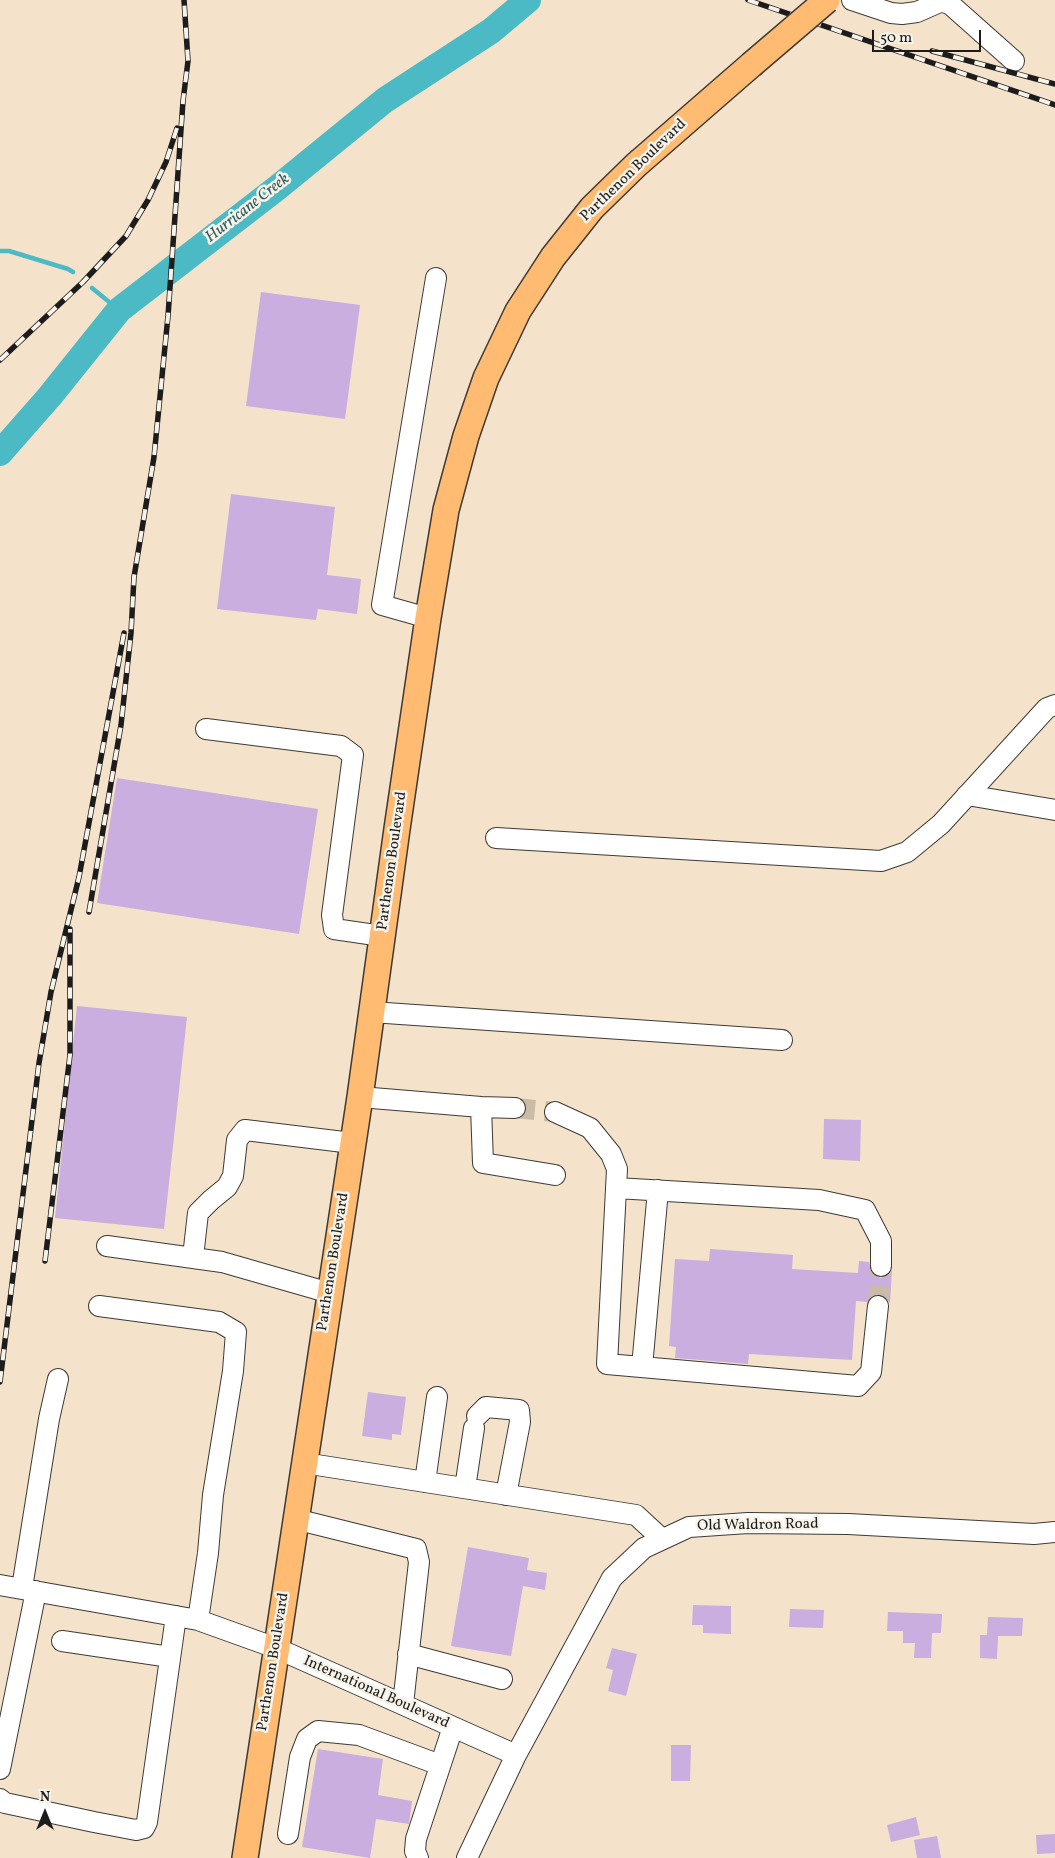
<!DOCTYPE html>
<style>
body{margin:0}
#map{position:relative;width:1055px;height:1858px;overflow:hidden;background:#f5e2cb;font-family:Vollkorn,serif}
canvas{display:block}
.north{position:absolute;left:20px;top:1788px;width:50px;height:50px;-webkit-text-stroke:4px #f7f3e8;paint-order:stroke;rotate:0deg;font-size:14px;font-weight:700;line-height:20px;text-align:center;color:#1c1c1c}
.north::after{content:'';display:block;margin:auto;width:18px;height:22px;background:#1c1c1c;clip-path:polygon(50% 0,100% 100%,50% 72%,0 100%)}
.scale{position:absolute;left:872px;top:30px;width:109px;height:22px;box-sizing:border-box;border:2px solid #1c1c1c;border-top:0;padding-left:6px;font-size:15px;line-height:18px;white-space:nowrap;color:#1c1c1c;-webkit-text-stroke:4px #f7f3e8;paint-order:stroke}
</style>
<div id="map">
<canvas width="1055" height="1858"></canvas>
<div class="north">N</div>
<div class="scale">50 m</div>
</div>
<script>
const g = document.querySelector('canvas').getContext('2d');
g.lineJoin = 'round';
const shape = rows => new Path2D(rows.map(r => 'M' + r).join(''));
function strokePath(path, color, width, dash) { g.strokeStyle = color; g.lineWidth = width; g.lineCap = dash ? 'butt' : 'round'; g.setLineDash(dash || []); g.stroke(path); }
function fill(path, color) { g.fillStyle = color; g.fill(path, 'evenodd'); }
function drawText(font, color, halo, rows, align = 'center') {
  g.font = font + ' Vollkorn,serif'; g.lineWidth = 5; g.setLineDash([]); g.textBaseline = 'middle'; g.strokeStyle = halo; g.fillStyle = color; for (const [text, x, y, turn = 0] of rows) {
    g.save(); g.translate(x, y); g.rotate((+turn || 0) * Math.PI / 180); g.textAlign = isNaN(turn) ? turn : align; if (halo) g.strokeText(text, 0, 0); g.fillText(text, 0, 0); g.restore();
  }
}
const stream = shape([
 [0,251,9,251,68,269,73,272],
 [92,288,119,310]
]);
const river = shape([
 [0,453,50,396,119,310,277,188,385,100,491,31,528,0]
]);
const building = shape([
 [261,292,360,305,345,419,246,406],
 [231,494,335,507,327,575,361,579,357,614,318,609,316,620,217,609],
 [117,778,318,809,299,934,97,903],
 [77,1006,187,1017,164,1229,55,1218],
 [824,1119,861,1120,860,1161,823,1159],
 [710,1249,793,1255,792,1269,858,1273,859,1261,869,1262,871,1271,876,1276,881,1278,886,1276,892,1270,890,1303,885,1297,879,1294,873,1295,867,1302,856,1301,852,1360,749,1354,748,1364,675,1358,676,1347,669,1346,675,1259,709,1261],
 [368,1392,406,1397,401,1435,392,1434,392,1440,362,1436],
 [468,1547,529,1558,527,1570,547,1573,545,1590,523,1586,511,1656,451,1646],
 [693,1605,731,1606,731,1634,703,1633,703,1625,692,1625],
 [790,1609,824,1610,823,1628,789,1627],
 [888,1612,942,1614,941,1633,932,1633,931,1658,914,1658,915,1643,903,1643,903,1631,887,1631],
 [988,1617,1023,1618,1022,1636,998,1636,997,1659,980,1658,980,1635,987,1635],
 [612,1648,637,1654,626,1696,608,1691,613,1670,606,1668],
 [671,1745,691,1745,690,1781,671,1781],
 [318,1749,383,1759,378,1795,412,1801,409,1824,376,1819,370,1858,302,1847],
 [916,1817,920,1835,891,1842,887,1825],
 [1055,1834,1055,1853,1037,1854,1036,1835],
 [937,1836,941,1858,917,1858,914,1840]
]);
const minorTunnel = shape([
 [515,1108,555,1112],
 [878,1306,881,1266]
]);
const minor = shape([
 [852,0,891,13,902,14,917,12,942,1,951,5,1014,61],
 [428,618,382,605,436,278],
 [206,729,341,746,353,755,332,915,334,929,382,936],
 [967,795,1055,810],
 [496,838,881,861,907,852,941,824,1047,708,1055,705],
 [371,1012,782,1040],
 [360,1097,481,1107,483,1163,555,1175],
 [481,1107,515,1108],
 [555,1112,590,1128,611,1154,617,1169,607,1364,858,1386,871,1372,878,1306],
 [616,1188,819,1200,865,1210,881,1241,881,1266],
 [107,1246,222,1262,330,1293],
 [193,1257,198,1213,211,1200,227,1187,233,1176,237,1140,245,1130,352,1143],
 [99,1306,219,1322,236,1332,233,1371,213,1495,208,1553,198,1620],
 [642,1367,658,1190],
 [477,1416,486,1407,519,1410,520,1422,506,1495],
 [304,1463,636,1515,662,1539],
 [425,1482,437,1397],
 [465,1488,474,1428],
 [295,1519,416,1549,419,1562,403,1704],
 [0,1585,198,1620,276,1648,516,1755],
 [22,1588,49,1419,58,1379],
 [62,1641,170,1657],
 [408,1654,502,1679],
 [0,1769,36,1591],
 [0,1799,5,1803,94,1822,136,1830,144,1828,147,1822,176,1616],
 [288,1834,300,1757,307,1739,318,1731,359,1735,440,1765],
 [418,1858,415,1851,416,1839,453,1727],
 [467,1858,516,1755,612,1578,644,1548,689,1527,748,1523,848,1524,1034,1534,1055,1532]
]);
const major = shape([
 [245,1858,360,1097,397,829,428,618,446,510,466,436,486,378,518,311,553,257,592,208,636,165,751,65]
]);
const rail = shape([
 [748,0,1055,105],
 [932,51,1055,84],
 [0,360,83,282,126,236,148,200,166,162,177,128],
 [89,912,121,725,131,633,134,577,154,457,168,316,183,101,188,61,184,0],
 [45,1261,70,1055,70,929],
 [0,1382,39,1063,51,992,79,877,124,633]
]);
const majorBridge = shape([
 [751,65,827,0]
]);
const streetNames = [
 ["Parthenon Boulevard",634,171,-44],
 ["Parthenon Boulevard",393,861,-82],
 ["Parthenon Boulevard",334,1262,-81],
 ["Old Waldron Road",758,1526,-1],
 ["Parthenon Boulevard",274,1662,-81],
 ["International Boulevard",376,1693,24]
];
const waterNames = [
 ["Hurricane Creek",248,209,-38]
];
strokePath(stream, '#4cbac4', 4.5);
strokePath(river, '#4cbac4', 26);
fill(building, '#c9aedf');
strokePath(minorTunnel, '#cabaa8', 20, [20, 10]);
strokePath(minor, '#3d3a36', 22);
strokePath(major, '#3d3a36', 28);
strokePath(minor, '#fff', 20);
strokePath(major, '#ffbb71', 25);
strokePath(rail, '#1c1c1c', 5.5);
strokePath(rail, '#f7f3e8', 4, [11]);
strokePath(majorBridge, '#3d3a36', 28, []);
strokePath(majorBridge, '#ffbb71', 25);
drawText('15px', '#1c1c1c', '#f7f3e8', streetNames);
drawText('italic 16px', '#2f5b5f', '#f7f3e8', waterNames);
</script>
